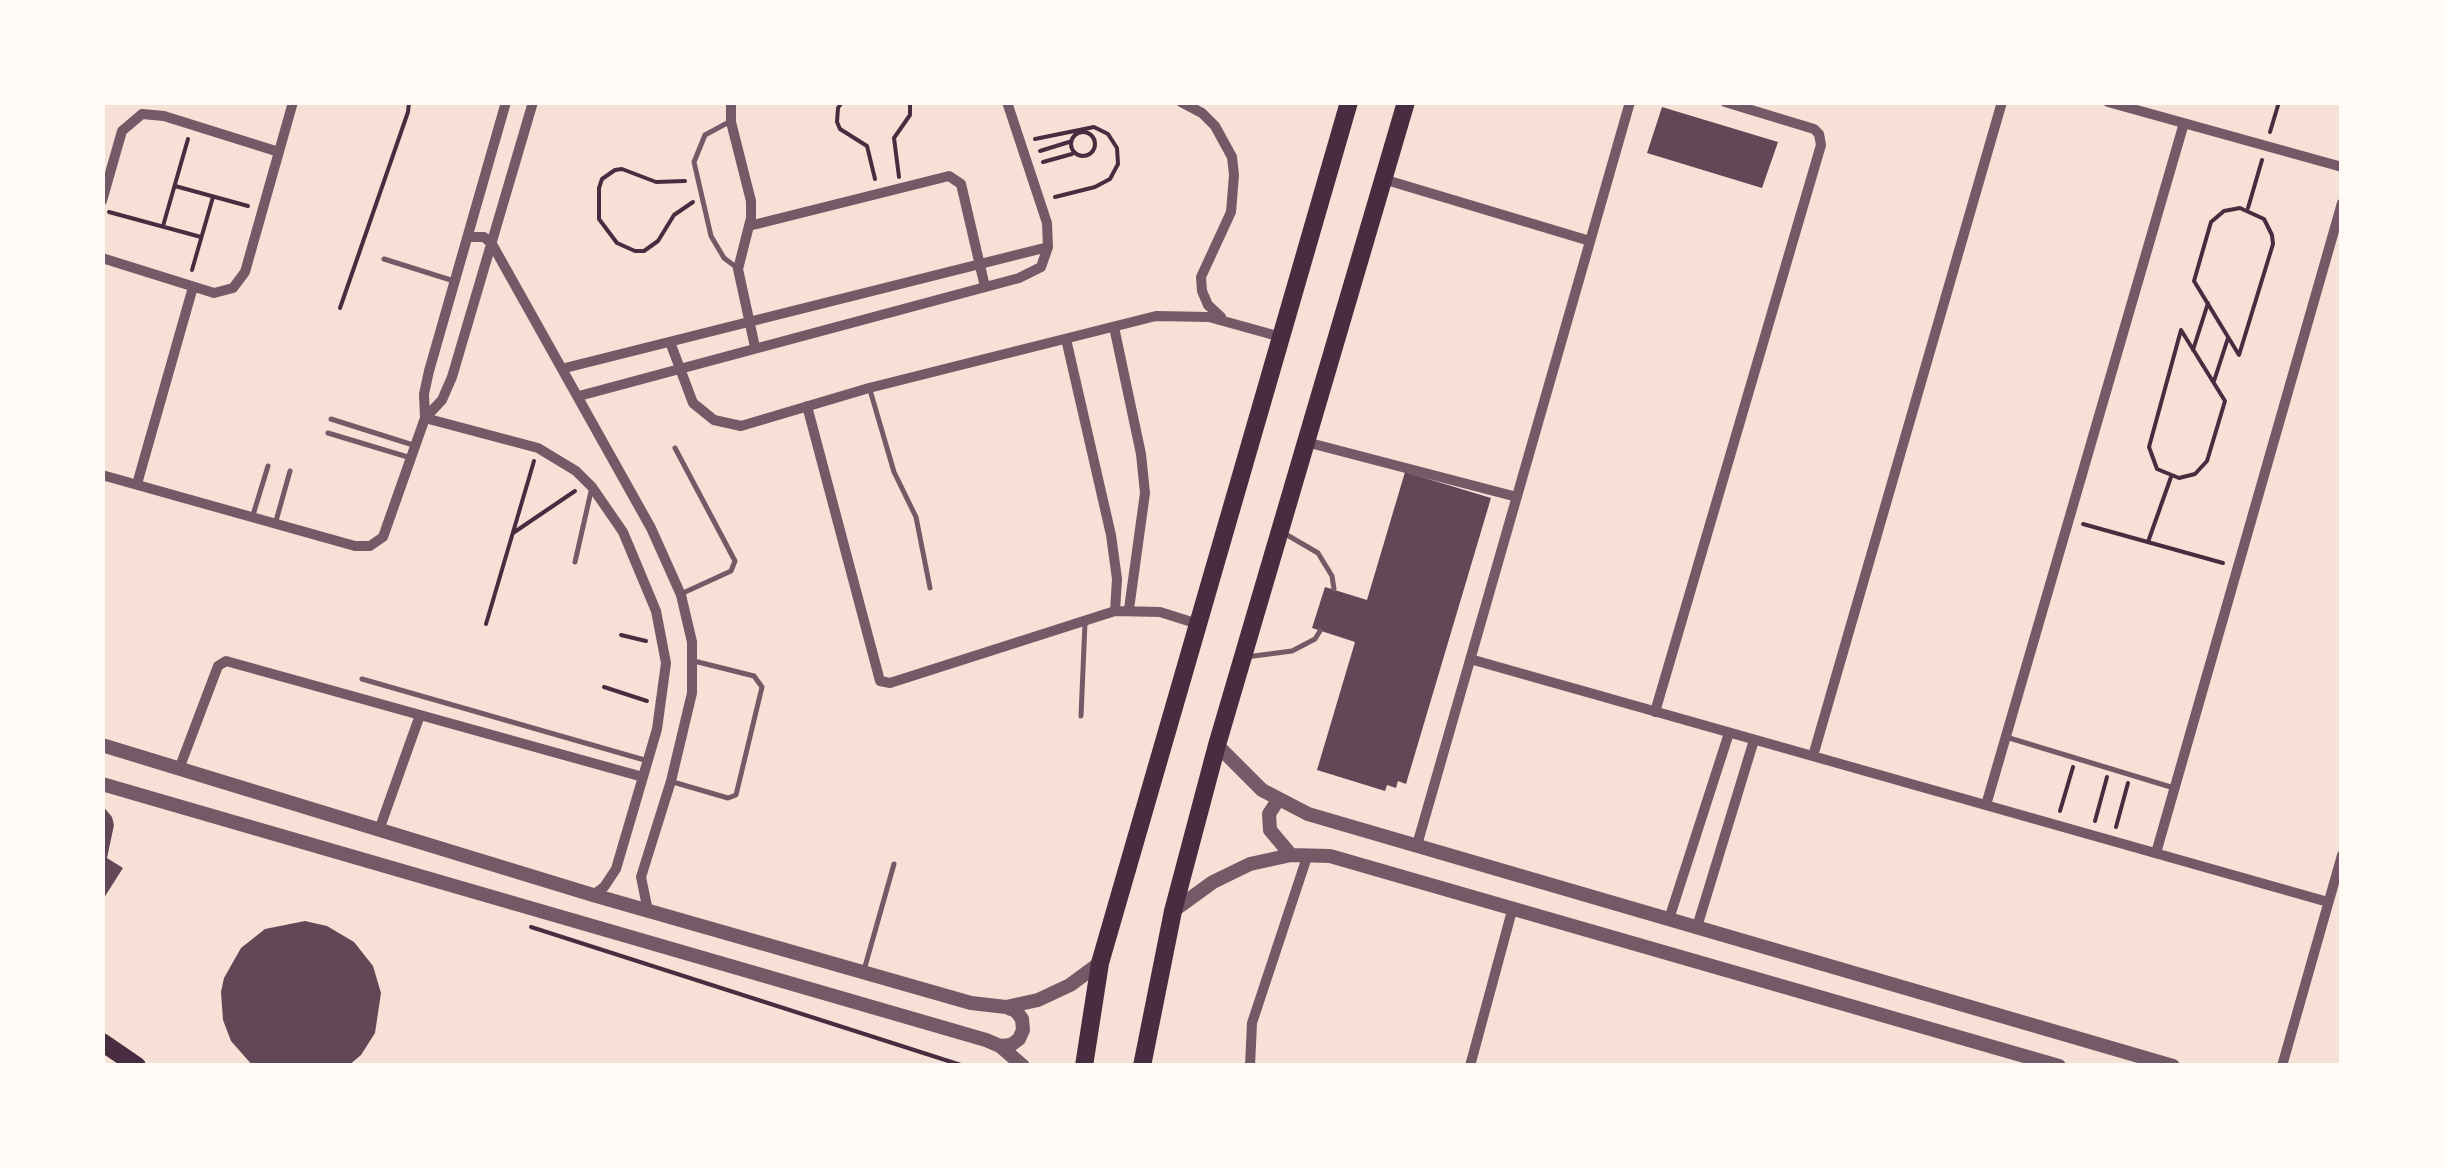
<!DOCTYPE html>
<style>
body{margin:0}
#map{position:relative;width:2444px;height:1168px;overflow:hidden;background:#f7e1d7;font-family:"Titillium Web",sans-serif}
canvas{display:block}
.frame{position:absolute;inset:0;border:105px solid #fffaf5;pointer-events:none}
</style>
<div id="map">
<canvas width="2444" height="1168"></canvas>
<div class="frame"></div>
</div>
<script>
const g = document.querySelector('canvas').getContext('2d');
g.lineJoin = 'round';
function fill(path, color) { g.fillStyle = color; g.fill(path, 'evenodd'); }
const shape = rows => new Path2D(rows.map(r => 'M' + r).join(''));
function strokePath(path, color, width, dash) { g.strokeStyle = color; g.lineWidth = width; g.lineCap = dash ? 'butt' : 'round'; g.setLineDash(dash || []); g.stroke(path); }
const building = shape([
 [1662,107,1778,142,1762,188,1647,153],
 [1405,472,1491,498,1406,784,1398,781,1396,788,1387,785,1385,791,1317,770,1355,642,1312,628,1325,587,1367,600],
 [102,805,112,817,114,825,107,858,123,868,102,901],
 [305,921,327,926,354,942,373,966,381,993,375,1033,361,1055,348,1066,253,1066,231,1041,223,1020,221,992,224,978,241,948,265,929]
]);
const path = shape([
 [842,102,838,108,837,122,840,129,867,146,875,179],
 '1071 144a12 12 0 1 1 24 0a12 12 0 1 1-24 0Z',
 [2270,132,2279,102],
 [1035,139,1094,127,1108,134,1117,148,1118,164,1110,179,1095,187,1055,197],
 [1040,151,1069,142],
 [1043,162,1072,154],
 [899,177,894,138,910,115,910,102],
 [685,181,656,182,622,169,615,170,602,179,599,188,599,219,617,243,635,251,644,251,658,241,674,215,693,202],
 [175,186,248,206],
 [2240,208,2264,219,2272,235,2273,244,2239,355,2194,281,2211,222,2224,211,2240,208],
 [2248,208,2262,160],
 [109,212,201,237],
 [163,226,188,139],
 [192,270,213,197],
 [340,308,408,112,409,102],
 [2181,330,2225,401,2207,461,2195,474,2179,478,2157,469,2149,447,2181,330],
 [2193,350,2208,303],
 [2214,381,2228,338],
 [2083,524,2223,563],
 [513,533,575,491],
 [2148,542,2171,477],
 [486,624,534,461],
 [621,635,646,641],
 [604,687,647,701],
 [2060,811,2073,767],
 [2095,821,2107,777],
 [2116,827,2128,783],
 [531,927,964,1066]
]);
const service = shape([
 [729,122,705,135,694,162,711,236,724,258,736,267],
 [384,259,454,281],
 [870,390,894,472,916,517,930,588],
 [331,419,413,445],
 [328,433,411,458],
 [675,448,735,561,731,571,683,593],
 [253,515,268,466],
 [276,521,290,471],
 [1282,532,1318,553,1332,576,1334,589],
 [575,562,592,487],
 [1246,657,1292,651,1315,639,1320,631],
 [362,679,648,761],
 [1081,716,1085,623],
 [2006,737,2174,788],
 [673,782,728,798,736,795,762,687,754,676,694,661],
 [864,970,894,864]
]);
const minor = shape([
 [731,102,731,122,751,201,751,218,738,269,755,347],
 [1181,102,1202,113,1215,126,1232,157,1234,175,1231,212,1201,277,1202,291,1208,305,1221,317],
 [2108,102,2342,167],
 [1383,179,1590,241],
 [102,201,122,131,142,114,164,116,279,152],
 [749,226,949,176,961,184,985,287],
 [468,237,484,237,492,244,651,528,681,595,692,642,692,693,671,781,641,877,648,911],
 [102,258,214,293,233,288,245,272,293,102],
 [1114,327,1141,454,1145,493,1129,609],
 [1066,339,1111,535,1117,579,1115,611],
 [670,342,693,403,714,420,741,426,869,388,1156,316,1209,317,1281,337],
 [565,368,1048,247],
 [579,396,1019,278,1041,267,1048,247,1047,223,1007,102],
 [807,406,880,681,890,683,1115,611,1160,612,1198,624],
 [425,418,538,448,576,471,592,487,623,532,656,611,666,663,657,729,616,869,604,887,593,895],
 [425,418,442,400,452,377,533,102],
 [1306,442,1517,497],
 [102,475,355,546,370,546,383,537,425,418,424,394,429,371,506,102],
 [137,484,193,287],
 [1470,659,2328,902],
 [1655,712,1821,145,1819,134,1814,129,1725,102],
 [1813,756,2002,102],
 [179,769,218,666,226,661,643,777],
 [1986,805,2184,123],
 [379,830,420,715],
 [1417,845,1630,102],
 [2156,853,2342,203],
 [1669,919,1729,733],
 [1697,927,1754,740],
 [1250,1066,1252,1023,1308,854],
 [1470,1066,1513,907],
 [2282,1066,2342,855]
]);
const tertiary = shape([
 [102,745,593,895,971,1003,1006,1007,1038,1000,1070,985,1100,963],
 [1217,745,1262,790,1308,814,2173,1066],
 [102,784,986,1040,1000,1046,1023,1066],
 [1278,800,1269,814,1270,830,1291,855],
 [1173,911,1213,882,1250,864,1291,855,1330,856,2059,1066],
 [1000,1046,1011,1045,1019,1039,1023,1030,1022,1019,1016,1011,1006,1007]
]);
const primary = shape([
 [102,1042,137,1066],
 [1084,1066,1100,963,1349,102],
 [1142,1066,1173,911,1217,745,1406,102]
]);
fill(building, '#644757');
strokePath(path, '#4a2c40', 4);
strokePath(service, '#755966', 5);
strokePath(minor, '#755966', 10);
strokePath(tertiary, '#755966', 14);
strokePath(primary, '#4a2c40', 18);
</script>
